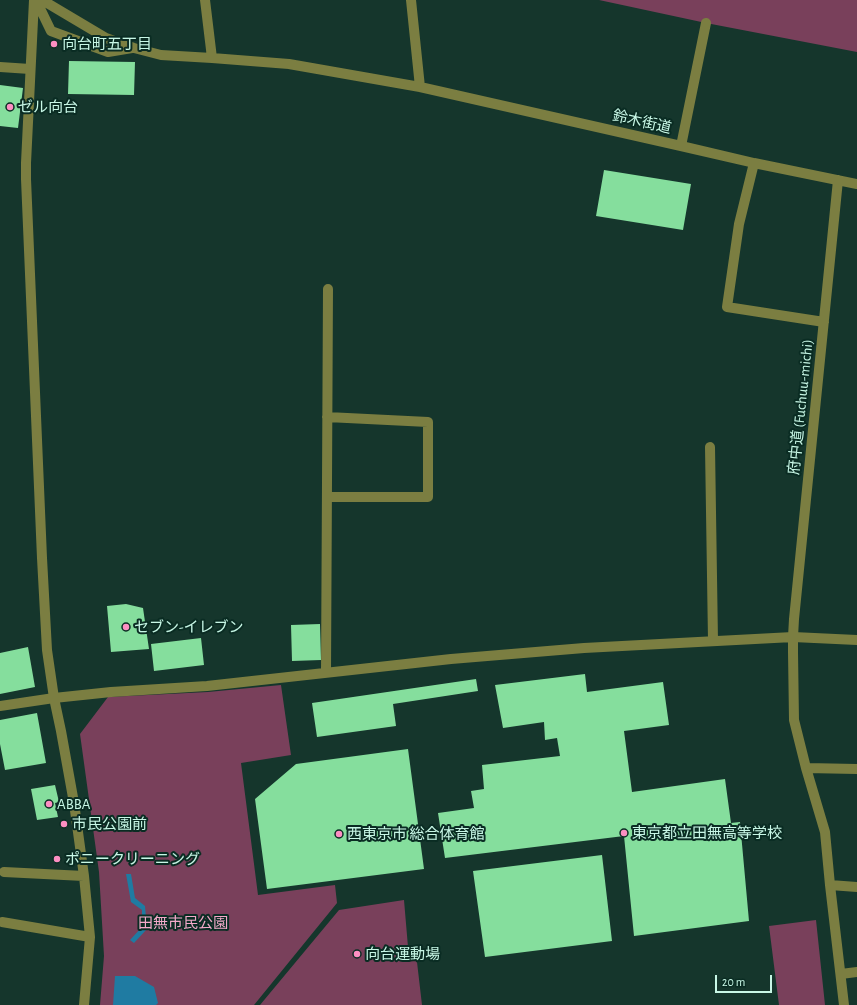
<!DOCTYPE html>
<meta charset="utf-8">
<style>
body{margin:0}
#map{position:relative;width:857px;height:1005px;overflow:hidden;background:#15362c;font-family:"Alegreya Sans",sans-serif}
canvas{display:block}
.scale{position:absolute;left:715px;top:975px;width:57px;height:18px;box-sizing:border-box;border:2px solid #c8f7e6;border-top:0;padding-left:5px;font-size:12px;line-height:14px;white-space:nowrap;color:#c8f7e6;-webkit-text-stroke:3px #0a2c23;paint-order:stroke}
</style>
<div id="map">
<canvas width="857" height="1005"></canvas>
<div class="scale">20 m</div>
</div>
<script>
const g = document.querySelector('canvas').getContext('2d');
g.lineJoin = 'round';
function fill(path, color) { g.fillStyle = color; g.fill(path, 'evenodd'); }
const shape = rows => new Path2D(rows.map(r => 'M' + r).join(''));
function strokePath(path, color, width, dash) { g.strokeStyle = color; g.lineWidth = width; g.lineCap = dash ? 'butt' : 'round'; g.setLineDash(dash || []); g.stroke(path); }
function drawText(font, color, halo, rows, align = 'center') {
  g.font = font + ' "Alegreya Sans","Noto Sans JP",sans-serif'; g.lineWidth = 4; g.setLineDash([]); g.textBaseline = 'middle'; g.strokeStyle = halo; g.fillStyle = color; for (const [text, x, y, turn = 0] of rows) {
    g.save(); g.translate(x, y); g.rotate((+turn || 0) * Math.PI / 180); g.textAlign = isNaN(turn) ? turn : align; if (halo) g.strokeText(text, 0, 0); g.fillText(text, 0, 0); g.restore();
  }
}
const green = shape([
 [599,0,857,0,857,52,706,23],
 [281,685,291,755,241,763,258,895,335,885,337,903,254,1005,100,1005,104,956,99,872,80,734,108,697,208,692],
 [404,900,408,947,417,962,422,1005,260,1005,339,910],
 [816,920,825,1005,779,1005,769,926]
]);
const water = shape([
 [126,874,131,874,135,898,145,906,147,929,134,943,130,940,142,927,142,910,131,902],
 [115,976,135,976,154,987,158,1003,156,1005,113,1005]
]);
const building = shape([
 [69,61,135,62,134,95,68,94],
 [0,85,23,88,18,128,0,126],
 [604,170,691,184,683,230,596,216],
 [126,604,143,608,149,649,111,652,107,606],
 [320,624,321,660,292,661,291,625],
 [201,638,204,665,154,671,151,644],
 [28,647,35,687,0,694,0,653],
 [585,674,587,692,663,682,669,725,624,731,632,792,725,779,731,823,740,822,749,921,634,936,624,836,445,858,438,813,474,808,471,791,484,789,482,765,560,756,557,738,545,740,544,722,503,728,495,685],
 [476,679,478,691,393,704,396,726,317,737,312,703],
 [37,713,46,763,5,770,0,744,0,720],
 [408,749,424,869,267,889,255,799,296,764],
 [55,785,59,802,55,803,58,817,37,820,31,789],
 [602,855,612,941,485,957,473,871]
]);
const minor = shape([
 [34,0,26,163,26,179,42,558,47,650,54,698,61,731,74,803,84,876,90,937,84,1005],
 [36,0,51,31,108,52,132,48],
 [42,0,106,38,134,48,161,55,212,58,289,64,420,87,681,146,754,163,857,184],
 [205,0,212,58],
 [411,0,420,87],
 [0,67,30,69],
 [681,146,706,23],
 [754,163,739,224,727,307,824,322],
 [838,180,794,619,793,637,793,652,794,720,806,768,825,832,830,885,844,1005],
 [710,447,713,641],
 [327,497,428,497,428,422,327,417],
 [326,673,328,289],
 [0,706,54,698,111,692,207,686,451,659,584,648,793,637,857,640],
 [806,768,857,769],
 [4,872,84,876],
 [830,885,857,887],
 [2,922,90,937],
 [841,974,857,972]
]);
const markers = [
 [54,44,4,"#fc8fc2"],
 [10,107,4,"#fc8fc2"],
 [126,627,4,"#fc8fc2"],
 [49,804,4,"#fc8fc2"],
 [64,824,4,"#fc8fc2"],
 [624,833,4,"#fc8fc2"],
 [339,834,4,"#fc8fc2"],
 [57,859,4,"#fc8fc2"],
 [357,954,4,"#fc8fc2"]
];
const poiNames = [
 ["向台町五丁目",62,44],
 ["ゼル向台",18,107],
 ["セブン-イレブン",134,627],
 ["ABBA",57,804],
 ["市民公園前",72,824],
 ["東京都立田無高等学校",632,833],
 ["西東京市 総合体育館",347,834],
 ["ポニークリーニング",65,859],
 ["向台運動場",365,954]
];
const streetNames = [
 ["鈴木街道",642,122,13],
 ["府中道 (Fuchuu-michi)",801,407,-84]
];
const parkNames = [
 ["田無市民公園",183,923]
];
fill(green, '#79405b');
fill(water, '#1f7ba2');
fill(building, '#85de9d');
strokePath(minor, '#7b7e41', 10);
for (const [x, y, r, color] of markers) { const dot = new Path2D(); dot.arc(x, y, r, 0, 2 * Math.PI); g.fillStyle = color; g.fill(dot); strokePath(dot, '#0a2c23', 1.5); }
drawText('15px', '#c8f7e6', '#0a2c23', poiNames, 'left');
drawText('15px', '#c8f7e6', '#0a2c23', streetNames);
drawText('15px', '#f3aaca', '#0a2c23', parkNames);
</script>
